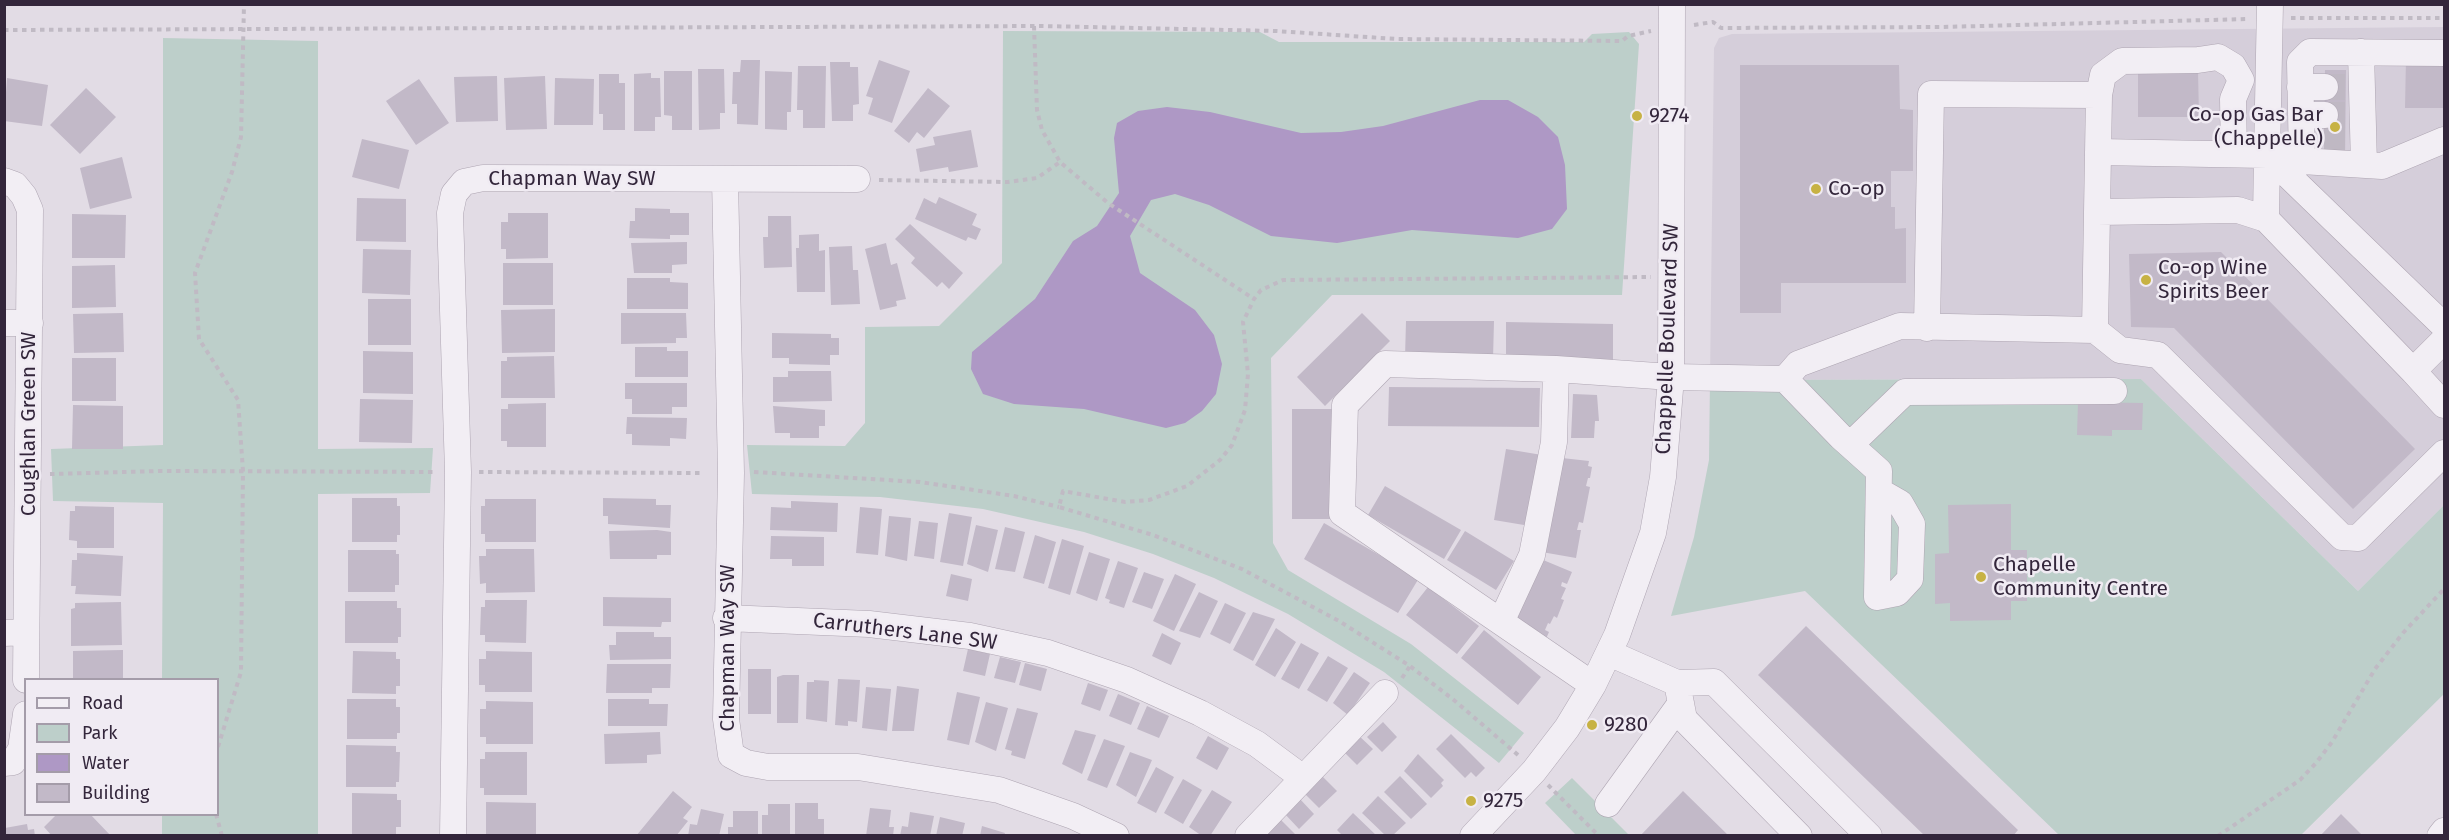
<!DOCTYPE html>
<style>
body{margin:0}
#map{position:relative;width:2449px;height:840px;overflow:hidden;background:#e2dce5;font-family:"Fira Sans",sans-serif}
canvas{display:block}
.frame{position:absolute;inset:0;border:6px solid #33263b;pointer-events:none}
.legend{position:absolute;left:24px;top:678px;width:195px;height:138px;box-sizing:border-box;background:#f0ebf3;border:2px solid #a49ca9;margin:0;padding:8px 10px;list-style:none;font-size:18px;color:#33263b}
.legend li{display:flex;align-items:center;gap:12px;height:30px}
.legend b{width:30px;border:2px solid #a49ca9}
</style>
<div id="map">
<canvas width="2449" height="840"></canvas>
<div class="frame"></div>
<ul class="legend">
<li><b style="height:8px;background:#f2eef4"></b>Road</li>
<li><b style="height:16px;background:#bdcfca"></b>Park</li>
<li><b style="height:16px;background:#ae98c5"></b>Water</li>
<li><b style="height:16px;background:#c2b9c8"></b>Building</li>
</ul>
</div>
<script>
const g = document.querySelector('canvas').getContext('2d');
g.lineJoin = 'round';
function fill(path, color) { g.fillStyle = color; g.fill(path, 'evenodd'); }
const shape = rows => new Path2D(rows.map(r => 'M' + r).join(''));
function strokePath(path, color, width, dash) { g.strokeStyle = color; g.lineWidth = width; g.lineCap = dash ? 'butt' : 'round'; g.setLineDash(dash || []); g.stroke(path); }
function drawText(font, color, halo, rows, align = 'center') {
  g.font = font + ' "Fira Sans",sans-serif'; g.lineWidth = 5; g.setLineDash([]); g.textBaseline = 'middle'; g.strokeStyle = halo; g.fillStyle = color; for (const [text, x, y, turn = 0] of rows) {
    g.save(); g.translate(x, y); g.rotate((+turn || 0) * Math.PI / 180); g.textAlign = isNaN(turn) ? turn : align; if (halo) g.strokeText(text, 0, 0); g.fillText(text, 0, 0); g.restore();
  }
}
const built = shape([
 [2444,27,2444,505,2358,591,2141,379,1710,380,1714,48,1719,38,1732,34]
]);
const green = shape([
 [1003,31,1260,32,1279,42,1584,42,1592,34,1629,32,1639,44,1622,295,1332,295,1271,358,1273,543,1288,570,1411,644,1524,733,1499,763,1384,672,1288,614,1214,578,1153,554,1084,532,983,509,880,497,752,494,747,445,845,446,865,423,865,327,939,326,1002,263],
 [163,38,318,41,318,449,433,448,430,493,318,494,318,835,162,835,162,815,218,814,218,680,162,679,163,503,53,501,51,449,163,445],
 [2141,379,2358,591,2444,505,2444,694,2301,835,2059,835,1805,591,1671,616,1694,537,1709,460,1710,380],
 [1572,778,1629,835,1576,835,1545,803]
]);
const water = shape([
 [1480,100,1508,100,1538,117,1558,137,1565,165,1567,209,1552,229,1518,238,1412,230,1337,243,1271,236,1209,205,1175,194,1151,200,1130,236,1140,273,1195,310,1214,335,1222,364,1216,394,1202,411,1185,423,1166,428,1084,409,1014,404,983,394,971,369,972,352,1035,299,1073,241,1097,226,1119,193,1114,138,1117,123,1138,111,1167,107,1210,112,1301,133,1341,132,1383,126]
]);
const building = shape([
 [2406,59,2444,59,2444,108,2405,108],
 [741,60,760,60,758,125,737,124,737,104,732,104,733,72,740,72],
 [879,60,910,71,892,123,868,114,873,98,866,96],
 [830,62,850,62,850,67,858,67,859,104,853,105,853,121,832,121],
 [1740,65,1899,65,1900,109,1913,110,1913,171,1891,171,1891,207,1895,207,1895,229,1906,228,1906,283,1781,283,1781,313,1740,313],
 [798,66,826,66,825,128,803,128,803,110,797,110],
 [698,69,724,69,725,113,720,113,720,129,699,130],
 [2325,70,2346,70,2345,161,2324,161],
 [664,71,692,71,692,130,672,130,672,116,664,115],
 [765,71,792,72,791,112,787,112,787,130,765,129],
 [2138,71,2198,71,2199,117,2138,117],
 [651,73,651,78,660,78,661,117,655,117,655,131,634,131,634,74],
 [599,74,619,74,619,83,625,83,625,130,603,130,603,114,599,114],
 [497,76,498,121,456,122,454,77],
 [545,76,547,129,506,130,504,78],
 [7,78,48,85,42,126,4,121],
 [555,78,594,79,593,125,554,125],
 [419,79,449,123,416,145,386,101],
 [86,88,116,117,80,154,50,125],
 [928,88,950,106,924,138,917,132,909,143,894,131],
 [971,130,978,167,949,172,948,167,920,172,916,149,935,145,933,137],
 [362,139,409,150,399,189,352,177],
 [122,157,132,198,90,209,80,168],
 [939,197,977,214,972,225,981,229,976,240,968,237,966,241,915,219,924,198,936,204],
 [357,198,406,199,406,242,356,241],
 [635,208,670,209,670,213,689,213,689,235,670,235,670,239,629,238,630,221,635,221],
 [508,213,548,213,548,258,506,259,506,249,501,249,501,222,508,222],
 [72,214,126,215,125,258,72,258],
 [768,216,791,216,792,267,764,268,763,237,768,237],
 [910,224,963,273,949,289,942,282,937,287,911,263,915,258,895,239],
 [819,234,819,251,825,250,825,292,797,292,796,248,799,248,799,235],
 [687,242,687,264,672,265,672,273,634,273,631,243],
 [886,243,891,265,897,263,906,299,896,301,897,306,880,310,865,249],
 [852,246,853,270,858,270,860,304,831,305,829,247],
 [363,249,411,250,410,295,362,293],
 [2221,252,2415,449,2353,509,2174,328,2131,327,2129,254],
 [503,263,553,263,553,305,503,305],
 [115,265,116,307,72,308,72,266],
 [627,278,670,278,670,282,688,283,688,309,627,309],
 [368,299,411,299,411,345,368,345],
 [555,309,555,352,502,353,501,310],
 [123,313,124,352,74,353,73,314],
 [621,313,686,313,687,338,676,338,676,343,621,344],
 [1362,313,1390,341,1325,406,1297,377],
 [1406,321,1494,321,1493,359,1405,358],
 [1506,322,1613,324,1613,362,1506,360],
 [772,333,831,334,831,338,839,338,839,355,830,355,830,365,789,364,789,358,772,358],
 [635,347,667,347,667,351,688,351,688,377,635,377],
 [363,351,413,352,413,394,363,393],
 [554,356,555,398,501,398,501,361,507,361,507,357],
 [72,358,116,358,116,401,72,401],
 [788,371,831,371,832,401,773,402,773,377,788,377],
 [625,383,687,383,687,407,672,407,672,414,632,414,632,399,625,399],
 [1389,387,1540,388,1539,427,1388,426],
 [1573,394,1597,395,1599,421,1595,421,1594,438,1571,438],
 [360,399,413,400,412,443,359,442],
 [2078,402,2143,403,2142,430,2112,430,2112,436,2077,435],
 [546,403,546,447,507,447,507,441,501,441,501,409,508,409,508,404],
 [73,405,123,406,123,449,72,449],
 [773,406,825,410,825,426,819,426,819,438,790,438,790,433,775,433],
 [1292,409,1333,409,1332,519,1292,519],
 [627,417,687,418,686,439,670,438,670,446,632,445,632,434,626,434],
 [1506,449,1542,455,1530,526,1494,520],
 [1553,457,1589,461,1588,466,1592,467,1590,478,1588,478,1586,486,1590,487,1583,523,1579,522,1577,530,1581,530,1576,558,1536,551],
 [1385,486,1461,530,1444,559,1368,515],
 [352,498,397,498,397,506,400,506,400,535,397,535,397,542,352,542],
 [603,498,656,499,656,505,671,505,670,528,608,524,608,516,603,516],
 [485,499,536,499,536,542,485,542,485,534,481,534,481,506,485,506],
 [791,501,838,503,837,532,770,530,771,507,791,508],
 [2011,504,2011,550,2027,550,2027,601,2011,601,2011,620,1950,621,1950,603,1935,604,1935,554,1949,553,1948,505],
 [75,506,114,507,114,548,77,548,77,541,69,540,70,511,75,511],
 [860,507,882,509,878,555,856,553],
 [949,513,972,517,963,566,940,562],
 [889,516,911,518,907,561,885,556],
 [919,521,938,523,934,559,914,556],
 [1324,523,1419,578,1398,613,1304,559],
 [976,525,998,530,988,572,967,564],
 [1005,527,1025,532,1015,572,995,569],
 [657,530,671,532,671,555,657,555,657,559,610,559,609,531],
 [1465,531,1514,561,1496,590,1447,560],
 [1035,535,1056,542,1044,584,1023,578],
 [771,536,824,537,824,566,792,566,792,559,770,559],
 [1062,539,1084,546,1070,595,1048,588],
 [486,549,534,549,535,592,486,593,486,583,480,584,479,556,486,556],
 [348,550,396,550,396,554,399,554,399,585,395,585,395,592,348,592],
 [1089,552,1110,559,1097,601,1076,593],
 [77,553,123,556,121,596,75,594,76,586,71,586,72,560,77,560],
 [1536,557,1572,572,1567,584,1562,582,1561,586,1566,588,1561,599,1564,600,1557,618,1554,616,1550,624,1548,623,1545,630,1549,632,1545,641,1508,625],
 [1118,561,1138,568,1124,608,1109,603,1110,600,1105,598],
 [1144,572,1164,579,1152,609,1132,602],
 [951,574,972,579,968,601,946,596],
 [1175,574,1196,584,1174,631,1153,621],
 [1428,587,1479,626,1457,654,1406,615],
 [1199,592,1218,601,1200,638,1179,631],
 [603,597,671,598,671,622,662,622,661,627,603,626],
 [485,600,527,600,526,643,485,642,485,635,480,635,481,607,485,607],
 [345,601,397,601,397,608,401,608,401,637,398,637,398,643,345,643],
 [121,602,122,645,71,646,71,609,75,608,75,603],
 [1225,603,1246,613,1230,644,1210,634],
 [1253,612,1275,619,1253,661,1233,650],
 [1806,626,2018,830,2013,836,1925,836,1758,675],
 [1276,628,1296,642,1275,677,1255,665],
 [1484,630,1541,677,1518,705,1461,658],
 [616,632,654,632,654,637,671,637,671,659,610,660,609,645,616,645],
 [1162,633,1181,643,1171,665,1152,656],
 [1301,643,1319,653,1299,689,1281,679],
 [968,649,990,654,985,676,963,671],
 [123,650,123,680,73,680,73,651],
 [353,651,396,652,396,659,400,659,400,686,396,686,396,694,352,693],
 [486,651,532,652,532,692,485,692,485,685,479,685,479,659,486,659],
 [1328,656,1348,668,1327,702,1307,690],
 [1000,657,1021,662,1015,683,994,678],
 [1025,663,1047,669,1041,691,1019,685],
 [607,664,671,664,670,688,652,688,652,693,606,693],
 [748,669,771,669,771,714,748,714],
 [1354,672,1370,683,1348,715,1333,703],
 [783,675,799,675,798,723,777,723,777,677],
 [838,679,860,680,857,722,848,721,848,726,835,725],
 [814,680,829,681,827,722,806,719,807,682,814,682],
 [1088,683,1108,690,1100,711,1081,704],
 [897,686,919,689,914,731,892,731],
 [866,687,891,689,887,731,862,728],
 [957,692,980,697,969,745,947,740],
 [1118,694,1140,703,1131,725,1109,716],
 [347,699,396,699,396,707,400,707,400,733,397,733,397,739,347,739],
 [608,699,649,699,649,704,668,704,667,726,608,726],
 [486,701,533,702,533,744,486,744,486,737,480,737,480,709,486,709],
 [986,702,1008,708,996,751,975,742],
 [1147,706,1169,716,1159,738,1137,729],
 [1017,708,1038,713,1025,759,1011,755,1012,751,1005,749],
 [1383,722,1397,737,1382,752,1367,737],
 [1075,730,1096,735,1082,774,1062,764],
 [660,732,661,754,647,755,647,763,605,764,604,734],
 [1357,734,1373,749,1357,765,1341,749],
 [1451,734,1485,768,1476,777,1471,772,1465,778,1436,749],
 [1208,736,1229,748,1217,770,1196,758],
 [1104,739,1125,746,1107,788,1087,780],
 [346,745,396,746,396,752,400,752,399,782,396,782,396,787,346,787],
 [485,752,527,752,527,795,484,795,484,788,480,788,480,759,485,759],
 [1130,752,1152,760,1136,797,1116,785],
 [1418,754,1444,780,1441,783,1443,786,1431,798,1404,771],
 [1156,767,1174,777,1156,813,1137,803],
 [1320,774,1337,791,1319,808,1303,792],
 [1400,776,1427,804,1411,819,1384,792],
 [1183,779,1202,790,1183,824,1164,813],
 [1212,790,1232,802,1210,836,1202,836,1189,827],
 [673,791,692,807,683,818,688,821,676,836,636,836],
 [1683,791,1729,836,1640,836],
 [352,793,397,794,397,800,401,800,401,827,396,827,396,836,352,836],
 [1378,796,1406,823,1392,836,1386,836,1362,813],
 [1299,798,1314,814,1299,829,1284,813],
 [486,802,536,803,536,836,486,836],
 [795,803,818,803,818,819,824,819,824,836,795,836],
 [768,804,790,804,790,836,762,836,762,815,768,815],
 [870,808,891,810,889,827,894,827,893,836,866,836],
 [701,809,724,814,719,836,688,836,690,824,697,825],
 [733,811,758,811,758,836,728,836,728,827,733,827],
 [910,812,934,816,930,836,900,836,902,826,908,827],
 [1353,813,1377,836,1343,836,1337,830],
 [57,814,90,814,111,836,52,836,44,827],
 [2341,814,2363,836,2320,836],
 [940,817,965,823,962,836,936,836],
 [1279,818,1295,834,1293,836,1264,836],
 [27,824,28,830,34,829,35,836,5,836,5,828],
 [982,826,1005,833,1004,836,980,836]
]);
const minorTunnel = shape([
 [2325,87,2345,87],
 [2325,115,2345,115],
 [2324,140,2345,140]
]);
const path = shape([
 [2291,18,2444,18],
 [1694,25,1713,22,1721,28,1942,27,2248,19],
 [1034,26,1037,110,1042,130,1060,162,1108,203,1254,299],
 [4,30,1042,26,1276,31,1397,39,1622,41,1628,36,1651,31],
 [879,180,1008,182,1037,178,1060,162],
 [479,472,701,473],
 [754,472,920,482,1014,496,1059,507],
 [50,474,161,471,436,472],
 [1402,678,1410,666],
 [218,747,241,672,243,471,238,400,199,339,195,273,232,172,241,137,244,4],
 [1518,755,1455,701,1410,666,1339,621,1242,569,1153,535,1059,507,1063,491,1125,502,1149,500,1187,486,1220,460,1232,445,1245,410,1248,374,1243,322,1254,299,1261,290,1283,280,1651,277],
 [1548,785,1599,836],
 [216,814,222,836],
 [2218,836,2300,780,2316,763,2332,742,2375,669,2403,633,2444,589]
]);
const minor = shape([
 [2270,4,2267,155,2444,326],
 [2361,52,2364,165],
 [2300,87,2325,87],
 [2301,115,2325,115],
 [2098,152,2267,155,2302,161,2382,166,2444,140],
 [2267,155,2266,219,2413,371,2444,340],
 [2302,161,2300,62,2310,52,2444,53],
 [725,179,731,473,726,719,731,755,746,763,768,767,858,767,999,790,1073,816,1116,836],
 [4,181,15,185,24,196,30,210,26,680],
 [2097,212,2238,210,2266,219],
 [4,323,30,323],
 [1927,328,1931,94,2099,95],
 [2095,330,2099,95,2103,75,2122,61,2198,60,2218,57,2233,66,2241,80,2233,99,2234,154],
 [2413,371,2444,405],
 [1785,379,1798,364,1900,326,2095,330,2120,350,2158,355,2342,537,2358,538,2444,453],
 [1851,444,1905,392,2114,391],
 [726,618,869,624,970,636,1048,653,1127,680,1200,713,1257,744,1303,778],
 [1501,622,1532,555,1554,442,1556,369],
 [4,633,26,632],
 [1609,653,1677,683,1714,682,1869,836],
 [1677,683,1684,719,1799,836],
 [1593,685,1342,513,1345,405,1385,364,1556,369,1671,377,1785,379,1841,437,1879,471,1877,597,1897,593,1910,579,1912,524,1900,503,1879,491],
 [4,763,13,762,21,749,26,714],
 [1608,804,1681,703],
 [453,836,458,472,450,213,454,194,464,182,483,178,857,179],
 [1248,836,1385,693],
 [1473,836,1534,771,1567,728,1593,685,1617,635,1653,533,1663,477,1671,377,1672,4],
 [2440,836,2444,831]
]);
const markers = [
 [1637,116,6,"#c7b244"],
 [2335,127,6,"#c7b244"],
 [1816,189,6,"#c7b244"],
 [2146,280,6,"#c7b244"],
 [1981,577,6,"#c7b244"],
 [1592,725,6,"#c7b244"],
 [1471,801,6,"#c7b244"]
];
const poiNames = [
 ["Co-op Gas Bar",2323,115,"right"],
 ["(Chappelle)",2323,139,"right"],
 ["9274",1649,116],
 ["Co-op",1828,189],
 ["Co-op Wine",2158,268],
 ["Spirits Beer",2158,292],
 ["Chapelle",1993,565],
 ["Community Centre",1993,589],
 ["9280",1604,725],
 ["9275",1483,801]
];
const streetNames = [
 ["Chapman Way SW",572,179],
 ["Chappelle Boulevard SW",1668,339,-88],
 ["Coughlan Green SW",29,424,-90],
 ["Carruthers Lane SW",905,632,7],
 ["Chapman Way SW",728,648,-90]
];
fill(built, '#d5ceda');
fill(green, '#bdcfca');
fill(water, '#ae98c5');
fill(building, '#c2b9c8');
strokePath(minorTunnel, '#bfb8c3', 26, [26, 13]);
strokePath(minor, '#aea5b2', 27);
strokePath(path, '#c0bac4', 4, [4.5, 4.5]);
strokePath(minor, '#f2eef4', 26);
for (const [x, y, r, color] of markers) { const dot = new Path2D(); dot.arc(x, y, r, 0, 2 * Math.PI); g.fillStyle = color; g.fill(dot); strokePath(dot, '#f0ebf3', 2); }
drawText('21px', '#33263b', '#f0ebf3', poiNames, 'left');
drawText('21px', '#33263b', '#f0ebf3', streetNames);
</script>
